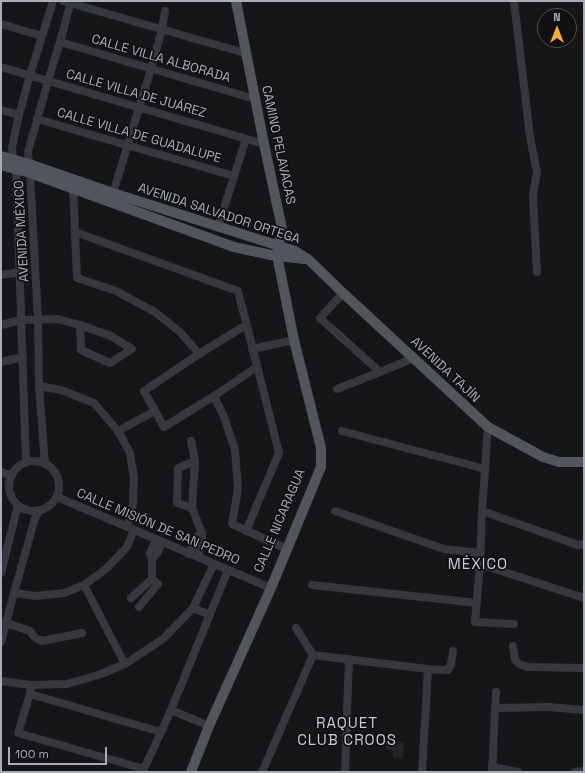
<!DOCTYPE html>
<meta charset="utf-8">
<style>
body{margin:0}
#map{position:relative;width:585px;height:773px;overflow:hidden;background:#161618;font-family:"Space Grotesk",sans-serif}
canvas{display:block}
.frame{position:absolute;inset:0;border:2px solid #a8adb8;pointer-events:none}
.north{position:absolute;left:537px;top:8px;width:40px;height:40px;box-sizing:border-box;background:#111113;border:1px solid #4d4f55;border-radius:50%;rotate:0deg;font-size:11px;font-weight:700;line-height:16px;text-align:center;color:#a8adb8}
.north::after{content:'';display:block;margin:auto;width:14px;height:18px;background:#f2b134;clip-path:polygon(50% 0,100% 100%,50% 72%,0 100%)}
.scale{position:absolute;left:8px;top:747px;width:99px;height:18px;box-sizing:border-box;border:2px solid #a8adb8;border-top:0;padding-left:5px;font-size:12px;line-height:14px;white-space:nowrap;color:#a8adb8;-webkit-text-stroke:3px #111113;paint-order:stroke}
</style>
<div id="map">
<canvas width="585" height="773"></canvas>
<div class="frame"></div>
<div class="north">N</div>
<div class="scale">100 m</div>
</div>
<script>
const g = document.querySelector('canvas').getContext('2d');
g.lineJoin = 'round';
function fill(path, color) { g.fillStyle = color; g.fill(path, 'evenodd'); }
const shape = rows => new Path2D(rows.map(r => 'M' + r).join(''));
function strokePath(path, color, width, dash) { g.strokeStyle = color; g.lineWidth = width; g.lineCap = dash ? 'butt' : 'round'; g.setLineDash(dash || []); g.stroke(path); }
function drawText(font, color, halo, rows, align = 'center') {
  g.font = font + ' "Space Grotesk",sans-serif'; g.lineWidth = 3.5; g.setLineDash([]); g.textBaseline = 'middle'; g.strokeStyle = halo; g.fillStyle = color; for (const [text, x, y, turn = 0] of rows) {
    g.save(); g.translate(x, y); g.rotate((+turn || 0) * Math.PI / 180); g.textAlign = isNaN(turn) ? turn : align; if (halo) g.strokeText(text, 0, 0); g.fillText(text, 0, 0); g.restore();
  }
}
const green = shape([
 [386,741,404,742,403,759,393,757,393,751,386,750]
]);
const minor = shape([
 [63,1,245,53],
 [514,1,530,137,537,172,533,194,537,272],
 [1,24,42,36],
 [60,42,255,99],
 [1,67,264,144],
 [1,110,19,115],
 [37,119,234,176],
 [73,188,77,278,116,291,155,312,181,333,199,354],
 [113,193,151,69,162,29,165,11],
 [218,227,246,139],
 [75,232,238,291,279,453,246,531],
 [1,275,20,272],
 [343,293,320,318,380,372],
 [1,325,21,320,58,319,80,325,111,336,132,349,110,363,81,350,80,325],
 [246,325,199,354,144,391,164,427,214,396,257,367],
 [252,349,294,340],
 [1,362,23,357],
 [39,386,61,390,94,403,118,431,130,453,134,478,133,504,127,527],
 [337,389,380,372,414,358],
 [214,396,224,417,235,450,238,489,232,524,287,549],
 [488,427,482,511,480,564,475,622,514,624],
 [118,431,155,411],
 [342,431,485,469],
 [191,441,195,461,192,508,202,533,202,539,198,557],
 '9 486a25 25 0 1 1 50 0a25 25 0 1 1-50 0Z',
 [26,463,16,169,13,159,12,148,19,115,30,75,53,1],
 [45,464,39,386,38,320,30,173,28,152,48,81,60,42,71,1],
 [1,472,12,476],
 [57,497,271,588],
 [192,508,177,503,178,468,195,461],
 [335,511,444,549,480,553],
 [482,511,578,545,584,544],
 [189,554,196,537,202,533],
 [152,559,156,555,163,542],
 [480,564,584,598],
 [1,573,18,505],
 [84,585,125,664],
 [312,585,477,603],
 [14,593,36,596,64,593,84,585,106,569,127,547,134,530],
 [131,598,152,579],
 [139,607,158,584,152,579,152,559,150,553,156,540],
 [193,608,210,615],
 [1,623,6,623,30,631,35,638,42,641,82,633],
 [296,628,313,655],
 [1,642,14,593,35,518,39,511],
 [513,646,515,660,519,664,528,667,584,668],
 [313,655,428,669,448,670,451,664,453,651],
 [1,681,31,685,67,684,101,674,125,664,163,639,193,608,214,564],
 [31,685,30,694,18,733,144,769,171,710,228,570],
 [30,694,161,732],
 [495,708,549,707,584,710],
 [171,710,209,726],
 [492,767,518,772],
 [262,772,313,655],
 [345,772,349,659],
 [422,772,428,669],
 [492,772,496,692],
 [575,772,584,771]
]);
const major = shape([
 [1,156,29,164,113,193,295,251,309,260,343,293,488,427,543,457,559,462,584,462],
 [1,165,30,173,234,247,271,255,304,259],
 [191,772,209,726,271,588,321,467,321,448,294,340,277,255,279,241,283,233,264,144,236,1]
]);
const streetNames = [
 ["CALLE VILLA ALBORADA",161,59,16],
 ["CALLE VILLA DE JUÁREZ",136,94,16],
 ["CALLE VILLA DE GUADALUPE",139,136,16],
 ["CAMINO PELAVACAS",278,145,78],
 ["AVENIDA SALVADOR ORTEGA",219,214,18],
 ["AVENIDA MÉXICO",22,231,-93],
 ["AVENIDA TAJÍN",445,370,43],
 ["CALLE NICARAGUA",280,521,-67],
 ["CALLE MISIÓN DE SAN PEDRO",158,527,23]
];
const quarterNames = [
 ["MÉXICO",478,565],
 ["RAQUET",347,724],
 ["CLUB CROOS",347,741]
];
fill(green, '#1e261f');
strokePath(minor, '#37383d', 8);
strokePath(major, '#53555c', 10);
drawText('13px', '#a8adb8', '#111113', streetNames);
g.letterSpacing = '1px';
drawText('15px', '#c9ccd4', '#111113', quarterNames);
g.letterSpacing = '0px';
</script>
